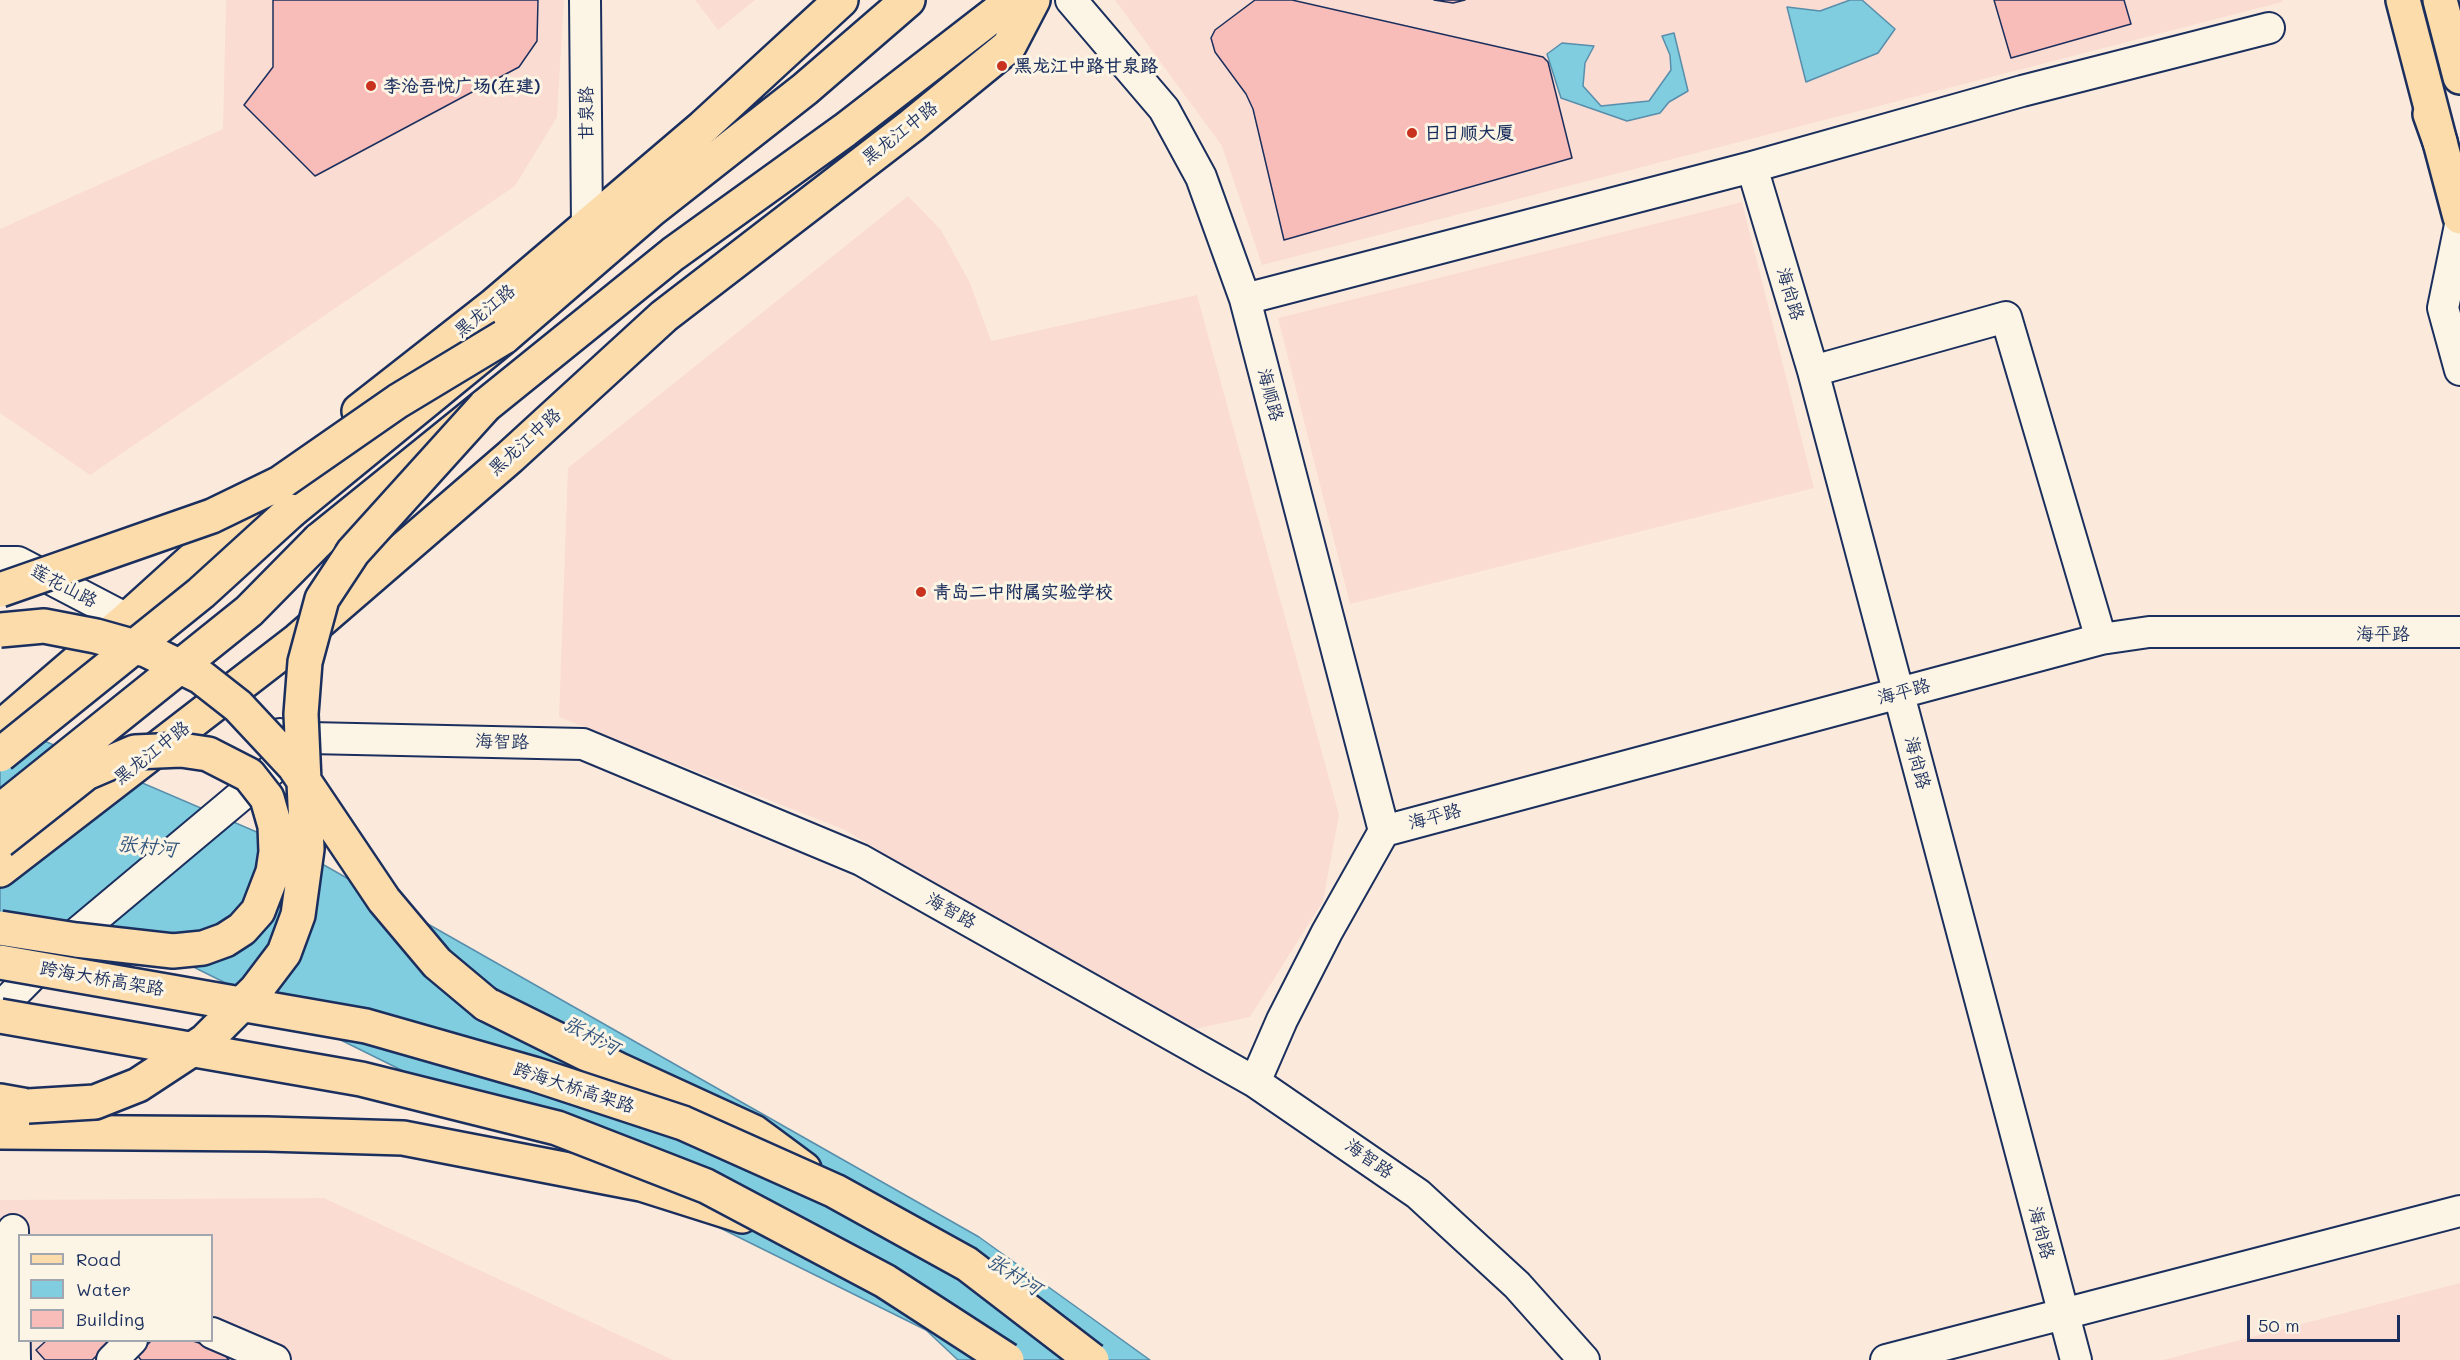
<!DOCTYPE html>
<meta charset="utf-8">
<style>
body{margin:0}
#map{position:relative;width:2460px;height:1360px;overflow:hidden;background:#fbeadc;font-family:Mali,sans-serif}
canvas{display:block}
.legend{position:absolute;left:18px;top:1234px;width:195px;height:108px;box-sizing:border-box;background:#fcf5e5;border:2px solid #a2a6af;margin:0;padding:8px 10px;list-style:none;font-size:18px;color:#1b2f5e}
.legend li{display:flex;align-items:center;gap:12px;height:30px}
.legend b{width:30px;border:2px solid #a2a6af}
.scale{position:absolute;left:2247px;top:1315px;width:153px;height:27px;box-sizing:border-box;border:3px solid #1b2f5e;border-top:0;padding-left:8px;font-size:18px;line-height:21px;white-space:nowrap;color:#1b2f5e;-webkit-text-stroke:4px #fcf5e5;paint-order:stroke}
</style>
<div id="map">
<canvas width="2460" height="1360"></canvas>
<ul class="legend">
<li><b style="height:8px;background:#fddcac"></b>Road</li>
<li><b style="height:16px;background:#80cddf"></b>Water</li>
<li><b style="height:16px;background:#f8bcb9"></b>Building</li>
</ul>
<div class="scale">50 m</div>
</div>
<script>
const g = document.querySelector('canvas').getContext('2d');
g.lineJoin = 'round';
function fill(path, color) { g.fillStyle = color; g.fill(path, 'evenodd'); }
const shape = rows => new Path2D(rows.map(r => 'M' + r).join(''));
function strokePath(path, color, width, dash) { g.strokeStyle = color; g.lineWidth = width; g.lineCap = dash ? 'butt' : 'round'; g.setLineDash(dash || []); g.stroke(path); }
function drawText(font, color, halo, rows, align = 'center') {
  g.font = font + ' Mali,"LXGW WenKai TC",sans-serif'; g.lineWidth = 6; g.setLineDash([]); g.textBaseline = 'middle'; g.strokeStyle = halo; g.fillStyle = color; for (const [text, x, y, turn = 0] of rows) {
    g.save(); g.translate(x, y); g.rotate((+turn || 0) * Math.PI / 180); g.textAlign = isNaN(turn) ? turn : align; if (halo) g.strokeText(text, 0, 0); g.fillText(text, 0, 0); g.restore();
  }
}
const built = shape([
 [226,0,564,0,557,117,515,186,90,475,0,413,0,229,223,129],
 [695,0,755,0,718,30],
 [1115,0,2282,0,2282,2,1262,265,1222,146],
 [908,196,941,230,970,283,991,341,1197,295,1339,815,1323,901,1250,1017,1181,1032,845,830,559,717,568,468],
 [1742,202,1814,488,1350,604,1278,318],
 [324,1198,673,1360,0,1360,0,1200],
 [20,1236,212,1236,212,1340,20,1340],
 [2460,1283,2460,1360,2163,1360]
]);
const water = shape([
 [1850,0,1862,0,1895,29,1878,53,1806,82,1787,7,1820,11,1850,0],
 [1674,33,1688,91,1669,102,1660,113,1627,121,1561,98,1547,54,1562,43,1594,46,1585,63,1583,86,1601,106,1649,101,1671,70,1670,55,1662,36,1674,33],
 [0,722,294,848,979,1237,1150,1360,958,1360,926,1330,147,944,0,919,0,722]
]);
const building = shape([
 [273,0,538,0,537,41,519,67,315,176,244,105,273,67,273,0],
 [1255,0,1292,0,1543,57,1548,62,1572,158,1284,240,1253,109,1246,94,1215,52,1211,38,1215,30,1255,0],
 [1434,0,1465,0,1453,3,1434,0],
 [1994,0,2124,0,2131,24,2011,58,1994,0],
 [47,1340,114,1340,92,1360,45,1360,36,1350,47,1340],
 [152,1340,190,1340,220,1350,229,1360,141,1360,137,1355,152,1340]
]);
const minor = shape([
 [585,0,587,226],
 [1071,0,1164,109,1201,177,1245,299,1384,831],
 [1752,167,1813,371,2076,1360],
 [2460,225,2443,308,2460,370],
 [1245,299,1752,167,2022,91,2269,28],
 [1813,371,2006,317,2101,639],
 [0,562,18,562,127,619,144,637],
 [280,734,310,738,583,744,861,860,1255,1082,1418,1194,1517,1285,1584,1360],
 [0,1008,58,949,305,742],
 [1255,1082,1282,1020,1327,932,1384,831,2101,639,2149,632,2460,632],
 [13,1230,15,1360],
 [212,1333,275,1360],
 [112,1360,132,1340],
 [1886,1360,2460,1211]
]);
const major = shape([
 [2440,0,2460,77],
 [2430,114,2440,142,2460,217]
]);
const highway = shape([
 [2403,0,2440,142],
 [359,411,493,306,703,127,841,0],
 [291,511,504,337,651,210,805,89,908,0],
 [319,540,673,254,845,130,1013,0],
 [0,728,127,619,264,495],
 [0,870,298,640,510,457,664,316,911,126,1009,46,1033,0],
 [486,1004,619,1070,754,1132,804,1169],
 [0,1101,28,1106],
 [0,1132,267,1134,403,1138,641,1184,742,1216]
]);
const highwayBridge = shape([
 [0,590,212,516,280,483,398,401,504,337],
 [0,630,44,626,96,636,146,650,201,677,238,706,294,766,384,900,437,963,486,1004],
 [0,755,201,593,291,511],
 [0,811,249,611,319,540],
 [0,841,86,773,135,752,181,750,208,754,249,775,267,798,275,826,276,852,273,872,258,911,242,929,225,940,203,948,173,951,76,940,0,928],
 [0,962,366,1026,534,1074,683,1123,835,1191,967,1264,1092,1360],
 [0,1016,361,1079,557,1128,706,1186,885,1281,1007,1360],
 [28,1106,95,1102,138,1085,205,1041,256,990,284,953,298,915,307,849,301,714,305,662,322,599,353,552,485,406]
]);
const markers = [
 [1002,66,6,"#c8321e"],
 [371,86,6,"#c8321e"],
 [1412,133,6,"#c8321e"],
 [921,592,6,"#c8321e"]
];
const poiNames = [
 ["黑龙江中路甘泉路",1014,66],
 ["李沧吾悦广场(在建)",383,86],
 ["日日顺大厦",1424,133],
 ["青岛二中附属实验学校",933,592]
];
const streetNames = [
 ["甘泉路",586,113,-90],
 ["黑龙江中路",900,133,-38],
 ["海尚路",1790,294,73],
 ["黑龙江路",485,311,-39],
 ["海顺路",1270,395,75],
 ["黑龙江中路",525,442,-42],
 ["莲花山路",64,586,28],
 ["海平路",2383,634],
 ["海平路",1904,692,-15],
 ["海智路",502,742,1],
 ["黑龙江中路",152,753,-38],
 ["海尚路",1917,763,75],
 ["海平路",1435,817,-15],
 ["海智路",951,911,29],
 ["跨海大桥高架路",102,979,10],
 ["跨海大桥高架路",574,1088,18],
 ["海智路",1369,1159,35],
 ["海尚路",2041,1233,75]
];
const waterNames = [
 ["张村河",147,847,6],
 ["张村河",591,1036,28],
 ["张村河",1014,1275,32]
];
fill(built, '#fadcd2');
fill(water, '#80cddf');
strokePath(water, '#588eab', 1.5);
fill(building, '#f8bcb9');
strokePath(building, '#1b2f5e', 1.5);
strokePath(minor, '#1b2f5e', 34);
strokePath(major, '#1b2f5e', 38);
strokePath(highway, '#1b2f5e', 38);
strokePath(minor, '#fcf5e5', 30);
strokePath(major, '#fddcac', 33);
strokePath(highway, '#fddcac', 33);
strokePath(highwayBridge, '#1b2f5e', 38, []);
strokePath(highwayBridge, '#fddcac', 33);
for (const [x, y, r, color] of markers) { const dot = new Path2D(); dot.arc(x, y, r, 0, 2 * Math.PI); g.fillStyle = color; g.fill(dot); strokePath(dot, '#fcf5e5', 2); }
drawText('bold 18px', '#1b2f5e', '#fcf5e5', poiNames, 'left');
drawText('18px', '#1b2f5e', '#fcf5e5', streetNames);
drawText('italic 20px', '#34567e', '#fcf5e5', waterNames);
</script>
